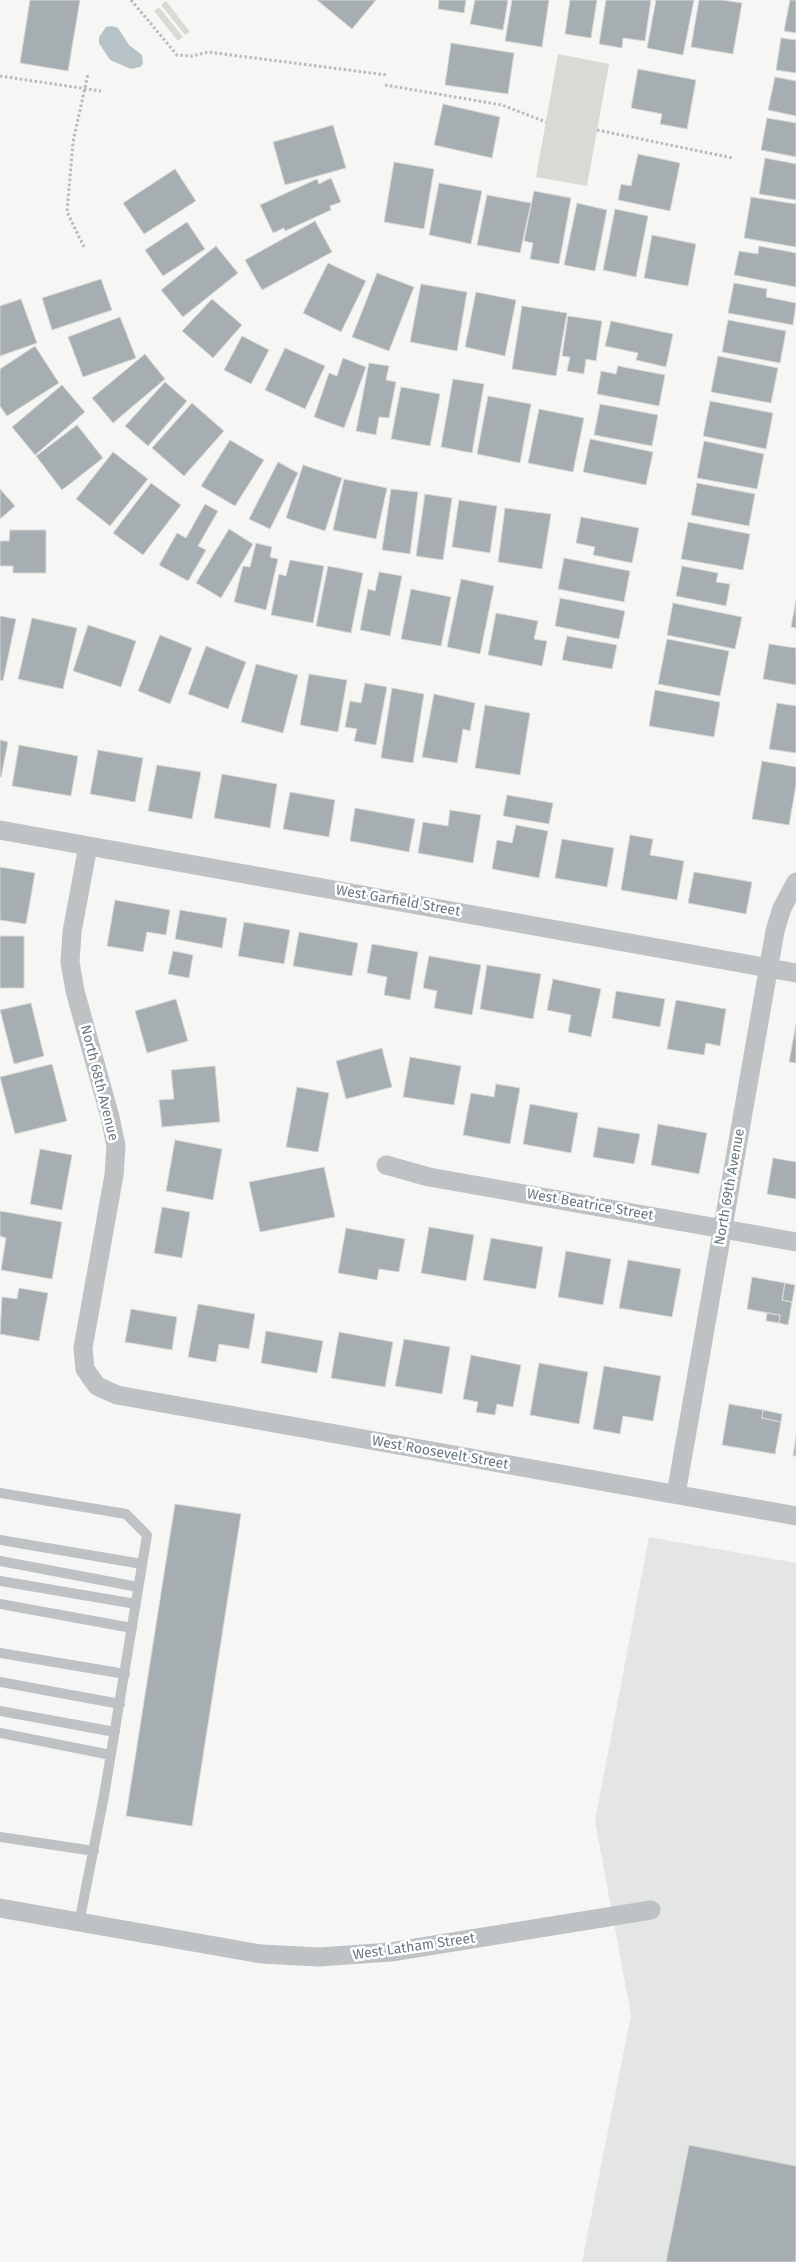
<!DOCTYPE html>
<style>
body{margin:0}
canvas{display:block;background:#f6f6f4}
</style>
<canvas width="796" height="2262"></canvas>
<script>
const g = document.querySelector('canvas').getContext('2d');
g.lineJoin = 'round';
function fill(path, color) { g.fillStyle = color; g.fill(path, 'evenodd'); }
const shape = rows => new Path2D(rows.map(r => 'M' + r).join(''));
function strokePath(path, color, width, dash) { g.strokeStyle = color; g.lineWidth = width; g.lineCap = dash ? 'butt' : 'round'; g.setLineDash(dash || []); g.stroke(path); }
function drawText(font, color, halo, rows, align = 'center') {
  g.font = font + ' "Fira Sans",sans-serif'; g.lineWidth = 5; g.setLineDash([]); g.textBaseline = 'middle'; g.strokeStyle = halo; g.fillStyle = color; for (const [text, x, y, turn = 0] of rows) {
    g.save(); g.translate(x, y); g.rotate((+turn || 0) * Math.PI / 180); g.textAlign = isNaN(turn) ? turn : align; if (halo) g.strokeText(text, 0, 0); g.fillText(text, 0, 0); g.restore();
  }
}
const built = shape([
 [649,1537,796,1563,796,2262,582,2262,631,2015,595,1821]
]);
const green = shape([
 [166,1,190,32,185,35,161,5],
 [159,7,183,37,178,41,154,11],
 [558,54,609,64,587,186,536,177]
]);
const water = shape([
 [112,26,118,28,129,45,142,55,143,64,140,67,131,69,110,60,99,43,99,37,106,27]
]);
const building = shape([
 [30,0,80,0,68,71,20,63,30,0],
 [317,0,376,0,352,29,317,0],
 [439,0,466,0,464,13,438,9,439,0],
 [475,0,508,0,503,30,470,24,475,0],
 [512,0,549,0,542,47,505,41,512,0],
 [570,0,597,0,591,38,565,34,570,0],
 [606,0,651,0,645,41,623,38,622,48,599,44,606,0],
 [656,0,694,0,683,55,647,48,656,0],
 [699,0,722,0,742,3,733,54,691,47,699,0],
 [790,0,796,0,796,33,784,31,790,0],
 [781,38,796,40,796,73,776,70,781,38],
 [451,43,514,53,508,94,445,85,451,43],
 [638,69,696,80,687,129,660,124,662,114,631,108,638,69],
 [775,77,796,81,796,116,768,110,775,77],
 [443,104,500,117,492,158,434,145,443,104],
 [767,118,796,123,796,157,761,150,767,118],
 [333,125,346,168,285,185,273,142,333,125],
 [638,154,680,163,670,211,618,200,621,184,631,186,638,154],
 [765,158,796,164,796,200,759,194,765,158],
 [394,162,434,169,424,229,384,222,394,162],
 [175,169,196,201,144,234,123,203,175,169],
 [331,178,341,202,330,206,331,210,285,231,284,228,273,233,260,205,317,179,319,184,331,178],
 [439,183,482,191,471,244,429,235,439,183],
 [534,191,571,198,559,264,530,259,533,243,524,241,534,191],
 [487,195,531,203,520,253,477,245,487,195],
 [751,197,796,204,796,247,744,238,751,197],
 [577,203,607,210,595,271,564,265,577,203],
 [615,209,648,216,636,277,603,270,615,209],
 [315,221,332,252,262,290,245,260,315,221],
 [187,222,205,249,163,276,145,250,187,222],
 [652,235,696,244,688,286,644,278,652,235],
 [216,246,238,273,183,317,161,290,216,246],
 [759,246,796,253,796,287,734,275,739,251,758,254,759,246],
 [328,263,366,281,341,332,303,313,328,263],
 [377,273,414,287,389,351,352,337,377,273],
 [101,279,112,310,52,330,42,298,101,279],
 [734,283,767,289,766,297,796,303,793,325,728,313,734,283],
 [421,284,467,292,457,351,410,342,421,284],
 [476,292,516,300,505,356,465,347,476,292],
 [21,299,37,343,0,356,0,306,21,299],
 [212,299,242,325,213,358,182,331,212,299],
 [522,306,567,313,556,376,512,369,522,306],
 [568,316,602,321,596,361,586,359,584,374,567,371,570,357,562,356,568,316],
 [120,317,136,358,83,377,68,337,120,317],
 [728,320,786,331,780,363,722,352,728,320],
 [611,321,673,334,666,367,636,360,638,353,605,346,611,321],
 [242,336,269,350,251,384,224,370,242,336],
 [35,346,59,383,7,416,0,406,0,369,35,346],
 [285,348,325,366,305,409,265,390,285,348],
 [145,354,165,379,113,423,92,398,145,354],
 [718,356,778,368,771,403,711,392,718,356],
 [343,358,366,367,344,428,314,417,329,373,337,376,343,358],
 [369,363,389,366,386,380,396,382,389,418,379,417,376,435,356,431,369,363],
 [618,366,665,375,659,406,597,394,601,371,616,374,618,366],
 [453,379,484,384,472,453,441,447,453,379],
 [165,382,187,401,148,446,125,426,165,382],
 [62,385,85,412,35,455,12,427,62,385],
 [401,387,440,394,430,446,391,439,401,387],
 [488,396,531,404,520,463,477,454,488,396],
 [710,401,773,413,766,449,703,436,710,401],
 [192,403,224,431,184,476,152,448,192,403],
 [600,404,658,415,652,446,594,435,600,404],
 [539,409,584,418,573,472,528,463,539,409],
 [77,425,103,458,62,490,36,456,77,425],
 [590,439,653,452,646,485,583,472,590,439],
 [230,440,264,460,235,506,201,486,230,440],
 [704,441,764,454,757,489,697,478,704,441],
 [113,452,148,479,110,526,76,499,113,452],
 [278,462,298,473,270,529,249,519,278,462],
 [303,465,342,478,325,531,286,518,303,465],
 [344,479,387,488,376,539,333,530,344,479],
 [151,483,181,505,143,555,113,533,151,483],
 [697,483,755,494,749,526,691,515,697,483],
 [0,489,15,506,0,519,0,489],
 [391,489,418,492,410,554,382,550,391,489],
 [425,494,452,498,443,560,416,556,425,494],
 [459,500,497,506,490,553,452,547,459,500],
 [205,504,218,511,198,546,206,550,188,581,159,565,177,533,186,538,205,504],
 [505,508,551,514,542,569,498,562,505,508],
 [581,517,639,528,632,563,593,555,595,547,576,543,581,517],
 [688,522,750,534,743,570,681,559,688,522],
 [229,529,253,544,221,598,196,583,229,529],
 [10,530,46,530,46,573,13,573,13,566,0,566,0,541,9,541,10,530],
 [256,543,272,547,270,557,278,559,266,610,234,602,243,566,250,567,256,543],
 [564,558,630,571,624,602,558,589,564,558],
 [290,560,324,566,313,623,271,615,279,574,286,576,290,560],
 [328,566,363,573,351,633,316,626,328,566],
 [682,566,718,573,716,582,730,584,726,606,676,596,682,566],
 [379,572,402,576,390,636,360,630,368,589,375,591,379,572],
 [461,579,494,586,480,654,447,647,461,579],
 [411,589,451,597,441,646,401,639,411,589],
 [560,598,625,611,619,639,555,626,560,598],
 [796,600,796,628,791,627,796,600],
 [673,603,742,617,735,649,667,635,673,603],
 [496,613,538,621,534,639,547,641,542,666,488,655,496,613],
 [0,616,16,619,3,681,0,680,0,616],
 [32,618,77,628,63,689,18,679,32,618],
 [88,625,136,641,121,687,73,671,88,625],
 [160,635,192,648,170,704,138,691,160,635],
 [567,636,617,645,612,669,562,660,567,636],
 [667,639,729,651,720,696,658,684,667,639],
 [769,644,796,648,796,685,763,679,769,644],
 [206,646,246,662,228,709,188,694,206,646],
 [256,664,298,675,283,733,241,722,256,664],
 [309,674,347,680,338,732,300,725,309,674],
 [365,683,387,687,376,745,354,741,357,729,345,727,350,701,361,703,365,683],
 [392,688,424,694,413,763,381,758,392,688],
 [655,690,720,702,714,737,649,726,655,690],
 [434,694,475,703,470,731,463,729,457,763,422,757,434,694],
 [777,703,796,706,796,753,769,749,777,703],
 [485,705,530,713,520,775,475,768,485,705],
 [0,740,8,742,1,777,0,777,0,740],
 [19,745,78,756,71,796,12,786,19,745],
 [98,750,143,758,135,802,90,794,98,750],
 [762,761,796,767,796,785,789,825,752,819,762,761],
 [157,765,201,772,192,819,148,811,157,765],
 [222,774,277,784,270,828,214,818,222,774],
 [290,792,335,800,329,837,283,829,290,792],
 [507,795,553,803,549,824,503,816,507,795],
 [355,808,415,819,409,852,350,841,355,808],
 [450,810,481,815,473,863,418,853,423,822,448,826,450,810],
 [516,825,548,831,539,878,492,869,497,840,512,843,516,825],
 [630,835,653,839,650,855,684,861,677,900,621,890,630,835],
 [562,839,614,848,607,887,555,878,562,839],
 [0,867,35,873,26,924,0,920,0,867],
 [694,872,752,882,746,914,688,903,694,872],
 [115,900,170,910,166,935,147,932,143,952,107,946,115,900],
 [180,910,227,918,222,948,175,939,180,910],
 [244,922,290,930,284,964,238,956,244,922],
 [299,932,358,943,352,976,293,966,299,932],
 [0,936,24,936,24,988,0,988,0,936],
 [372,944,418,952,410,1000,384,995,387,977,367,973,372,944],
 [173,951,193,955,189,978,168,974,173,951],
 [429,956,481,965,472,1015,434,1008,437,991,423,988,429,956],
 [487,965,541,974,533,1019,480,1009,487,965],
 [553,979,601,989,591,1037,568,1032,571,1015,547,1010,553,979],
 [616,991,665,999,660,1027,612,1018,616,991],
 [176,999,188,1041,147,1053,135,1011,176,999],
 [676,1000,726,1009,720,1046,706,1043,704,1055,667,1049,676,1000],
 [31,1003,44,1056,14,1064,0,1010,31,1003],
 [796,1024,796,1063,789,1062,796,1024],
 [382,1048,392,1087,346,1099,336,1061,382,1048],
 [410,1057,461,1066,454,1105,403,1097,410,1057],
 [52,1064,67,1121,15,1134,0,1077,52,1064],
 [215,1066,220,1122,162,1127,159,1100,174,1099,171,1070,215,1066],
 [496,1084,520,1088,510,1144,463,1135,471,1093,494,1097,496,1084],
 [297,1087,329,1093,318,1152,286,1147,297,1087],
 [530,1104,578,1113,571,1153,523,1144,530,1104],
 [658,1124,707,1133,699,1174,651,1165,658,1124],
 [598,1127,640,1134,634,1164,593,1157,598,1127],
 [175,1140,222,1149,213,1200,166,1191,175,1140],
 [40,1149,72,1155,62,1210,30,1204,40,1149],
 [773,1158,796,1162,796,1199,767,1194,773,1158],
 [324,1167,335,1217,260,1232,249,1182,324,1167],
 [162,1207,190,1212,182,1258,154,1253,162,1207],
 [0,1211,62,1222,52,1279,1,1270,6,1238,0,1236,0,1211],
 [429,1227,474,1235,466,1281,421,1273,429,1227],
 [346,1228,405,1239,399,1272,379,1269,377,1280,338,1273,346,1228],
 [491,1238,543,1247,536,1289,483,1280,491,1238],
 [566,1251,611,1259,603,1305,558,1297,566,1251],
 [628,1260,681,1269,672,1317,619,1308,628,1260],
 [752,1277,785,1283,782,1300,792,1302,788,1325,779,1323,780,1315,747,1309,752,1277],
 [785,1283,795,1285,792,1302,782,1300,785,1283],
 [19,1288,48,1293,39,1341,0,1334,2,1297,17,1299,19,1288],
 [198,1304,255,1314,249,1349,219,1344,216,1362,188,1357,198,1304],
 [131,1309,177,1317,172,1350,125,1342,131,1309],
 [767,1313,780,1315,779,1323,766,1321,767,1313],
 [266,1331,323,1341,317,1373,261,1363,266,1331],
 [339,1332,393,1342,385,1387,331,1378,339,1332],
 [404,1339,450,1347,442,1394,395,1386,404,1339],
 [471,1355,521,1365,513,1407,497,1404,495,1415,476,1412,478,1402,463,1399,471,1355],
 [539,1363,588,1372,579,1424,530,1415,539,1363],
 [604,1366,661,1376,653,1421,623,1416,620,1434,593,1429,604,1366],
 [729,1404,763,1410,762,1418,781,1422,775,1454,722,1445,729,1404],
 [763,1410,782,1414,781,1422,762,1418,763,1410],
 [796,1436,796,1456,793,1456,796,1436],
 [175,1504,241,1514,192,1826,126,1816,175,1504],
 [689,2145,796,2166,796,2262,666,2262,689,2145]
]);
const path = shape([
 [131,0,177,55,192,56,208,52,387,75],
 [0,76,101,91],
 [385,85,502,105,546,122],
 [597,130,733,158],
 [84,247,67,212,73,142,88,74]
]);
const lane = shape([
 [0,1493,126,1514,147,1535,104,1796,79,1923],
 [0,1540,142,1564],
 [0,1561,138,1587],
 [0,1581,136,1604],
 [0,1604,132,1628],
 [0,1653,125,1674],
 [0,1682,120,1704],
 [0,1711,115,1732],
 [0,1733,111,1755],
 [0,1837,94,1851]
]);
const street = shape([
 [0,830,796,973],
 [88,846,72,932,70,962,75,991,110,1117,116,1146,114,1175,83,1348,85,1369,97,1386,117,1395,796,1516],
 [386,1165,429,1177,796,1242],
 [676,1494,775,931,782,908,796,882],
 [0,1908,261,1954,319,1957,391,1952,651,1910]
]);
const streetNames = [
 ["West Garfield Street",398,901,10],
 ["North 68th Avenue",99,1083,76],
 ["North 69th Avenue",730,1187,-80],
 ["West Beatrice Street",590,1205,10],
 ["West Roosevelt Street",440,1453,10],
 ["West Latham Street",414,1947,-8]
];
fill(built, '#e4e6e4');
fill(green, '#d7dbd3');
fill(water, '#b7c3c7');
fill(building, '#a6aeb2');
strokePath(building, '#d8d8d6', 1);
strokePath(path, '#b8bbbd', 3, [2.5, 2.5]);
strokePath(lane, '#bec2c5', 10);
strokePath(street, '#bec2c5', 19);
drawText('14px', '#687981', '#fff', streetNames);
</script>
